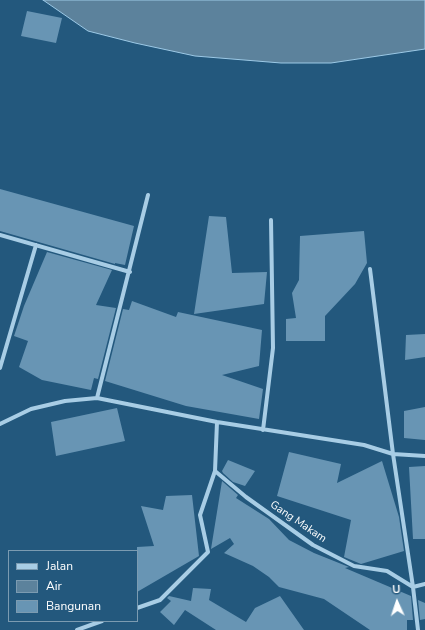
<!DOCTYPE html>
<style>
body{margin:0}
#map{position:relative;width:425px;height:630px;overflow:hidden;background:#23587d;font-family:"Nunito Sans",sans-serif}
canvas{display:block}
.legend{position:absolute;left:8px;top:550px;width:130px;height:72px;box-sizing:border-box;background:#23587d;border:1px solid #7b9bb1;margin:0;padding:5px 7px;list-style:none;font-size:12px;color:#fff}
.legend li{display:flex;align-items:center;gap:8px;height:20px}
.legend b{width:20px;border:1px solid #7b9bb1}
.north{position:absolute;left:377px;top:582px;width:40px;height:40px;-webkit-text-stroke:3px #23587d;paint-order:stroke;rotate:357deg;font-size:11px;font-weight:700;line-height:16px;text-align:center;color:#fff}
.north::after{content:'';display:block;margin:auto;width:14px;height:18px;background:#fff;clip-path:polygon(50% 0,100% 100%,50% 72%,0 100%)}
</style>
<div id="map">
<canvas width="425" height="630"></canvas>
<ul class="legend">
<li><b style="height:5px;background:#a8cde5"></b>Jalan</li>
<li><b style="height:11px;background:#5c829c"></b>Air</li>
<li><b style="height:11px;background:#6895b4"></b>Bangunan</li>
</ul>
<div class="north">U</div>
</div>
<script>
const g = document.querySelector('canvas').getContext('2d');
g.lineJoin = 'round';
function fill(path, color) { g.fillStyle = color; g.fill(path, 'evenodd'); }
const shape = rows => new Path2D(rows.map(r => 'M' + r).join(''));
function strokePath(path, color, width, dash) { g.strokeStyle = color; g.lineWidth = width; g.lineCap = dash ? 'butt' : 'round'; g.setLineDash(dash || []); g.stroke(path); }
function drawText(font, color, halo, rows, align = 'center') {
  g.font = font + ' "Nunito Sans",sans-serif'; g.lineWidth = 3; g.setLineDash([]); g.textBaseline = 'middle'; g.strokeStyle = halo; g.fillStyle = color; for (const [text, x, y, turn = 0] of rows) {
    g.save(); g.translate(x, y); g.rotate((+turn || 0) * Math.PI / 180); g.textAlign = isNaN(turn) ? turn : align; if (halo) g.strokeText(text, 0, 0); g.fillText(text, 0, 0); g.restore();
  }
}
const water = shape([
 [43,0,425,0,425,49,331,63,281,63,195,56,135,43,88,31,43,0]
]);
const building = shape([
 [27,11,62,18,56,43,21,36],
 [0,189,134,226,125,265,115,263,115,264,0,231],
 [209,216,226,217,232,273,267,272,264,304,194,314],
 [364,231,367,263,355,284,325,316,325,341,286,341,286,319,296,318,292,293,299,280,300,236],
 [47,252,112,270,96,305,116,308,98,379,94,378,91,390,42,380,19,367,28,341,14,336,24,306],
 [132,301,176,317,178,312,262,330,259,366,222,375,263,389,259,419,186,406,105,381,123,309,129,310],
 [425,334,425,357,405,360,406,335],
 [425,407,425,440,404,438,404,411],
 [117,408,125,441,56,456,51,422],
 [289,452,341,464,337,483,382,461,399,517,404,551,361,564,344,557,351,520,277,496],
 [228,460,255,471,245,486,233,482,223,473,222,471],
 [425,466,425,539,413,539,409,467],
 [222,481,238,495,236,498,269,519,289,540,314,553,349,567,345,568,411,596,413,620,407,620,407,630,370,630,324,599,279,587,269,577,253,566,224,553,234,544,230,538,211,549],
 [192,495,199,556,137,592,137,547,154,546,141,506,163,510,166,496],
 [193,588,211,589,209,600,246,622,255,608,280,596,304,630,216,630,185,610,174,625,160,612,171,601,167,598,169,596,191,601],
 [418,600,425,603,425,619,420,620]
]);
const minor = shape([
 [0,235,130,272],
 [370,269,393,454,413,587,418,630],
 [0,368,36,245],
 [97,398,148,195],
 [217,422,215,471,246,497,313,545,354,566,387,571,413,587,425,584],
 [0,424,31,409,65,401,97,398,217,422,364,445,393,454,425,456],
 [263,430,273,348,271,220],
 [137,608,160,600,208,552,200,515,215,471],
 [77,630,102,621]
]);
const streetNames = [
 ["Gang Makam",298,522,34]
];
fill(water, '#5c829c');
strokePath(water, '#9cc9e6', 1);
fill(building, '#6895b4');
strokePath(minor, '#a8cde5', 4);
drawText('11px', '#fff', '#23587d', streetNames);
</script>
